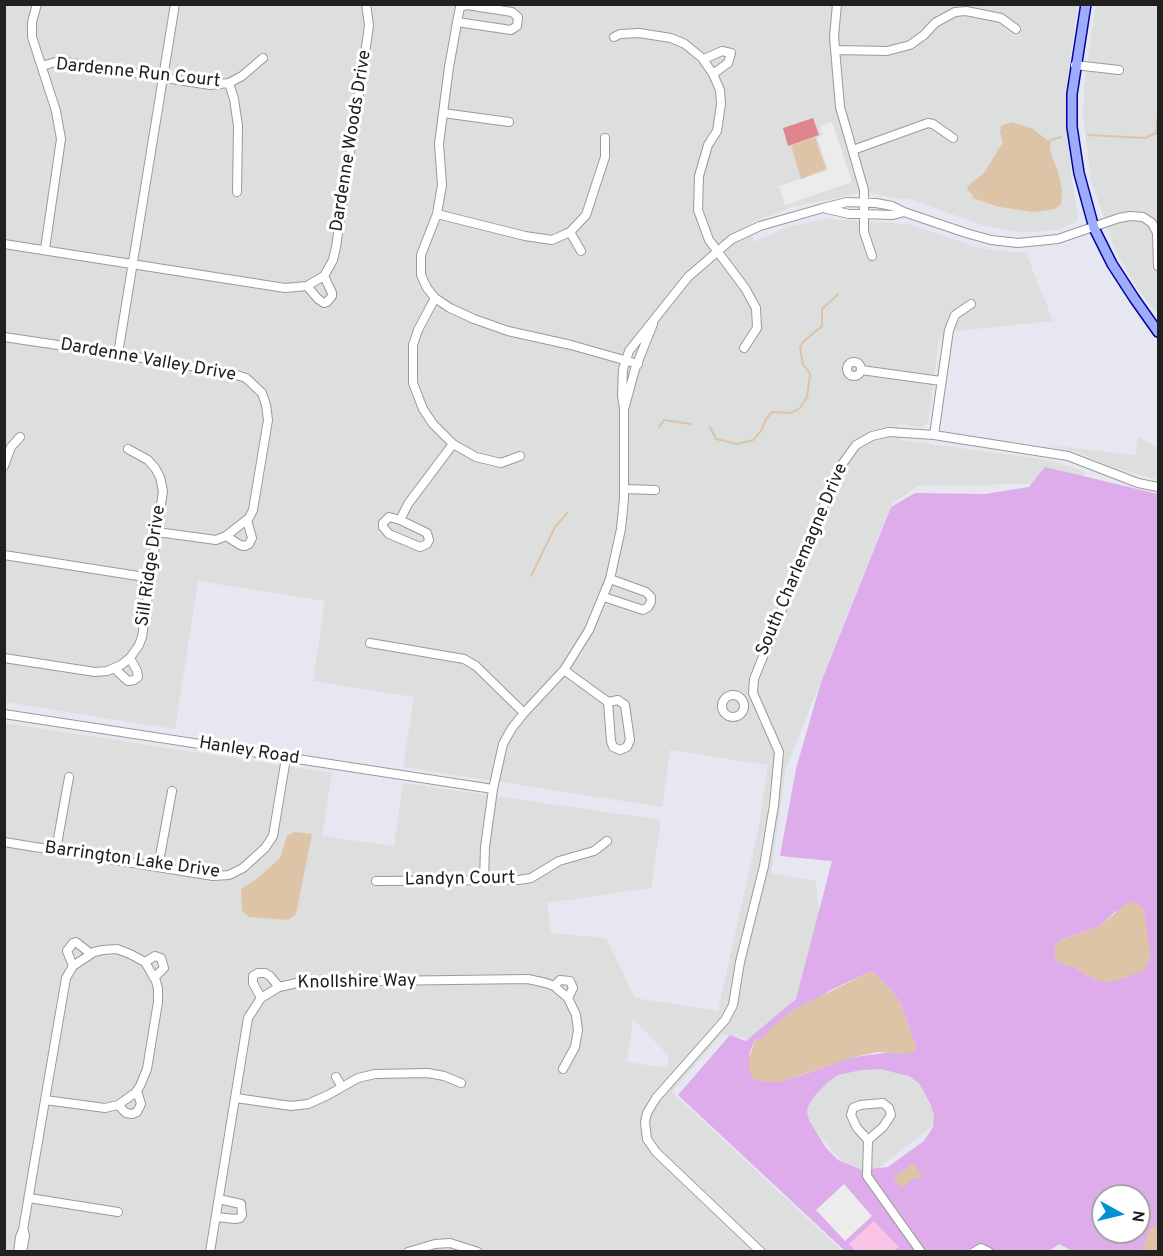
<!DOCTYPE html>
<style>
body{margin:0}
#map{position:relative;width:1163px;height:1256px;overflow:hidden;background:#e6e7f1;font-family:Overpass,sans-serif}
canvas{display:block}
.frame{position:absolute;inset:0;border:6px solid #202020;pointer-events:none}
.north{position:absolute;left:1091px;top:1184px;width:60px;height:60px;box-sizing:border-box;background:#fff;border:2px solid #a6a6a6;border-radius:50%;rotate:98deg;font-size:16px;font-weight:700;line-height:24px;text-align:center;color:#202020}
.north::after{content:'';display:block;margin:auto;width:21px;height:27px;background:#0093d0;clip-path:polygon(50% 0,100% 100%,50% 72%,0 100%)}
</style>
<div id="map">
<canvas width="1163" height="1256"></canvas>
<div class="frame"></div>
<div class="north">N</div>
</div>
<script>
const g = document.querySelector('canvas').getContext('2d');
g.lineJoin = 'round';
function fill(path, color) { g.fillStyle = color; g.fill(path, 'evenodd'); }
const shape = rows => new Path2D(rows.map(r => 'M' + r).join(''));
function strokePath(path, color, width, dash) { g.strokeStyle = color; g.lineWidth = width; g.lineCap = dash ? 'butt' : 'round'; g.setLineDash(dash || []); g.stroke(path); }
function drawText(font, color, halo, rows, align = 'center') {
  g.font = font + ' Overpass,sans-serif'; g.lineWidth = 6; g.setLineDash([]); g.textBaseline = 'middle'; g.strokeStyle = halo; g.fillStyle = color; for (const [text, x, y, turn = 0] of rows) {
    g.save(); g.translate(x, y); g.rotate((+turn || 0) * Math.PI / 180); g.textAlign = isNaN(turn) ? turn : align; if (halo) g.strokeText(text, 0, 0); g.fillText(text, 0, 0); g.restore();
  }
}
const residential = shape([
 [5,5,1078,5,1069,66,1066,112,1071,174,1078,217,1076,222,1057,230,1029,232,1010,231,982,225,907,198,900,199,865,192,792,207,752,222,753,242,788,227,828,219,907,224,982,249,1026,253,1053,321,956,331,939,338,928,422,921,427,898,424,901,440,1054,461,1086,472,1078,483,917,486,891,505,786,768,771,874,816,881,826,988,749,1039,722,1034,672,1092,842,1251,16,1252,5,1250,4,723,332,773,322,836,394,846,403,783,661,820,651,888,547,903,551,933,606,938,635,998,718,1011,758,831,768,765,670,750,662,807,403,767,414,697,313,681,325,601,198,581,175,729,5,702],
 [633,1019,669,1056,667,1068,627,1062],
 [1096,5,1158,5,1158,316,1135,284,1116,252,1091,180,1083,114,1085,78],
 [1138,436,1158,448,1158,480,1112,467,1074,451,1047,445,1135,455],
 [916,1061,947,1114,873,1173,873,1198,771,1078]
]);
const grass = shape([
 [1045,467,1158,494,1158,1251,1072,1251,1059,1244,1048,1252,845,1251,678,1095,730,1035,746,1041,796,999,832,861,780,856,796,769,821,682,891,507,915,493,985,494,1029,487],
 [1116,911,1147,943,1150,955,1096,980,1075,968,1058,962,1055,956,1055,946,1060,940,1100,926],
 [872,971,893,992,902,1007,916,1049,854,1057,837,1062,797,1077,749,1055,754,1041,763,1037,829,991],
 [880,1069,909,1076,919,1083,931,1105,934,1116,933,1127,924,1141,888,1167,862,1170,838,1160,826,1148,809,1120,807,1112,808,1106,816,1094,828,1082,838,1075,861,1070],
 [1103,1196,1139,1196,1139,1232,1103,1232]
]);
const park = shape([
 [874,1221,899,1247,894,1251,855,1251,849,1244]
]);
const pitch = shape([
 [813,118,819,135,788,146,783,128]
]);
const parking = shape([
 [832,122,852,182,785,205,779,186,828,170,817,137,823,135,820,126],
 [844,1184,872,1216,845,1241,816,1210]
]);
const water = shape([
 [1012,122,1033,129,1047,140,1051,140,1050,151,1059,175,1062,192,1061,204,1055,209,1034,212,999,207,973,198,972,194,967,190,969,185,984,173,1003,142,1000,132,1001,126],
 [815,137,826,169,801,179,791,145],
 [294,832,312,834,296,914,288,920,249,917,242,911,241,889,258,878,280,858,287,836],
 [1127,903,1137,903,1144,909,1150,955,1149,963,1143,971,1119,980,1105,982,1096,980,1075,968,1058,962,1055,956,1055,946,1060,940,1100,926],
 [872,971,893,992,902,1007,916,1049,915,1051,905,1054,878,1052,854,1057,780,1082,764,1082,752,1078,748,1065,754,1041,763,1037,780,1020,793,1010],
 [913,1163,922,1176,918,1179,915,1177,901,1188,893,1178],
 [1158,1223,1158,1251,1142,1251,1149,1230]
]);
const stream = shape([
 [1088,135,1145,138,1156,133,1158,114],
 [1051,140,1061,137],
 [659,427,664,420,691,424],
 [710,427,716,439,737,444,753,440,761,431,766,419,772,412,791,413,800,408,807,397,810,374,803,364,800,348,803,342,822,326,822,309,838,294],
 [531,576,555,527,568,512]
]);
const minor = shape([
 [37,4,32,22,32,37,56,111,61,139,45,249],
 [837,4,834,37,840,107,864,190,864,232,872,256],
 [457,22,511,30,517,26,518,17,512,12,467,5,460,7,457,22,455,34,449,67,439,144,442,185,437,214,421,255,421,275,427,288,435,298,450,308,474,319,508,331,571,345,638,364],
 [614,37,620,34,639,33,671,38,685,44,702,58,713,74,720,90,721,104,717,131,708,145,699,176,698,210,709,240,745,288,756,308,757,328,744,348],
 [835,50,887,51,910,45,924,35,935,23,955,12,966,11,1001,18,1016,29],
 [704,59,722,51,731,53,728,63,713,74],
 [1075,65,1119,70],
 [42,66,59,61,210,85,229,83,242,76,263,58],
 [229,83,234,99,238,126,237,192],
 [443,113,509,122],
 [853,150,928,123,933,124,953,138],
 [904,212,966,233,991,240,1018,243,1058,239,1119,218,1130,216,1143,217,1152,223,1157,233,1158,266],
 [437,214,525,236,552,240,570,232,586,215,605,157,605,138],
 [570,232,581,251],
 [4,244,285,288,307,286,324,276,333,260,336,247,368,33,369,25,366,4],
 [307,286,318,299,324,303,327,302,332,296,332,293,324,276],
 [435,298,418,330,413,345,413,383,423,409,433,424,453,444,476,457,501,463,520,456],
 [4,337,118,354,227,372,246,378,262,393,266,405,268,420,253,510,249,518,226,536,216,540,157,532],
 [118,354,175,4],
 '847 369a7 7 0 1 1 14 0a7 7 0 1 1-14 0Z',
 [861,370,941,381],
 [625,406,635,369,653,324],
 [934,435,949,330,955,315,971,304],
 [4,466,11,447,20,437],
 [625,489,655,490],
 [400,520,427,533,429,540,427,544,420,547,389,534,383,527,383,523,389,517,400,520,408,504,453,444],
 [226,536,240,545,245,546,249,544,252,538,247,520],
 [4,555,151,578],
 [604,597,643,610,648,607,651,602,651,597,646,592,610,579],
 [370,643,464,659,476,666,524,713],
 [4,658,95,672,107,671,121,665,130,658,139,645,142,637,163,491,160,477,155,468,148,460,128,449],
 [114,668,128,681,134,680,138,677,137,671,130,658],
 [564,670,608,702,611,741,613,747,620,750,627,747,630,740,625,705,618,700,608,702],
 '722 706a11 11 0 1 1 22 0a11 11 0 1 1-22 0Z',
 [4,714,493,789],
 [4,842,213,876,229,875,243,868,265,848,273,836,286,758],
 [56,850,69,777],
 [158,867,172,791],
 [484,880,485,847,493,789,503,744,512,728,524,713,564,670,589,630,610,579,621,529,624,499,624,409,622,396,623,369,629,351,688,277,732,239,760,226,823,208,847,202,876,203,892,206,904,212,893,215,863,214,849,214,823,208],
 [376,881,519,880,531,878,559,861,594,851,607,841],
 [117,949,130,954,145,962,156,981,158,989,158,1002,147,1069,140,1086,135,1093,118,1105,105,1108,45,1100,66,978,73,966,94,952,103,950,117,949],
 [145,962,155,956,161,958,164,968,154,978],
 [73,966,67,951,73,943,76,942,91,954],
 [554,986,560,980,570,981,573,988,568,998],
 [261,998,253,983,253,976,258,973,265,973,270,976,279,987],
 [336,1077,342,1087],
 [236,1098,291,1106,308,1104,328,1095,358,1078,375,1074,428,1073,444,1076,461,1083],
 [118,1105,126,1113,132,1114,137,1112,141,1104,137,1091],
 [868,1140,857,1128,851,1115,853,1108,860,1105,883,1103,889,1108,891,1115,883,1127,868,1140,867,1176,921,1252],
 [29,1198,118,1212],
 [216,1217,235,1219,240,1218,242,1215,241,1204,219,1199],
 [18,1252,20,1237,23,1230,45,1100],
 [22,1252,25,1236,24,1231],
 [210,1252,248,1018,261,998,279,987,301,982,528,979,546,983,554,986,568,998,576,1015,578,1030,575,1047,563,1069],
 [408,1252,435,1244,450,1243,478,1252],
 [761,1252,656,1152,647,1139,645,1122,647,1113,656,1098,725,1020,733,1005,740,962,764,866,774,805,779,752,753,693,754,679,838,470,856,445,872,436,889,432,934,435,1068,456,1138,483,1158,487],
 [974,1252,981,1248,989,1252]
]);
const major = shape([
 [1086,4,1072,94,1072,127,1079,173,1094,228,1112,264,1134,298,1158,332]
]);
const streetNames = [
 ["Dardenne Run Court",138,74,6],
 ["Dardenne Woods Drive",352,141,-81],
 ["Dardenne Valley Drive",148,361,10],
 ["South Charlemagne Drive",803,560,-67],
 ["Sill Ridge Drive",152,566,-82],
 ["Hanley Road",249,752,9],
 ["Barrington Lake Drive",132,861,8],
 ["Landyn Court",460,880,-1],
 ["Knollshire Way",357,983,-1]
];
fill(residential, '#dddede');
fill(grass, '#deacea');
fill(park, '#fac4e6');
fill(pitch, '#e0848d');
fill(parking, '#ececec');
fill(water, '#dec4a7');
strokePath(stream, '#dec4a7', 2);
strokePath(minor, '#9a9a9a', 10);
strokePath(major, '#00069c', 12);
strokePath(minor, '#fff', 8);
strokePath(major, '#9facfc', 9);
drawText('18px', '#202020', '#fff', streetNames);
</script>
